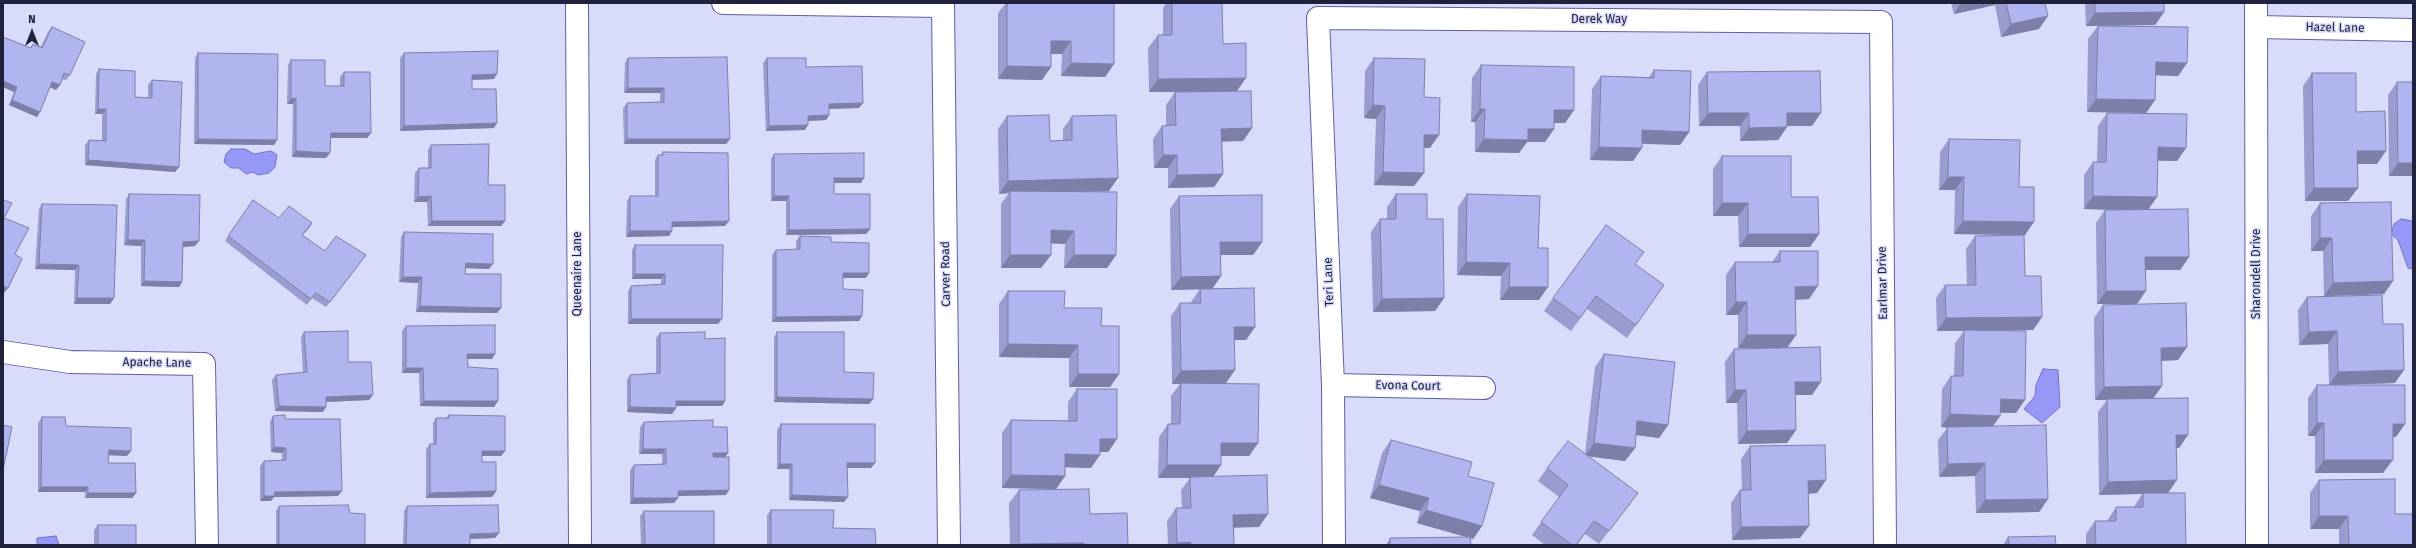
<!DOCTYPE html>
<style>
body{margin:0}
#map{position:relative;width:2416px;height:548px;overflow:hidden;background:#d9dbfa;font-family:"Fira Sans",sans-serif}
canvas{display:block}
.frame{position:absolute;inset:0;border:4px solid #20213d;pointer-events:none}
.north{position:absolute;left:12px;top:12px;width:40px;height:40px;-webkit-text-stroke:3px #d9dbfa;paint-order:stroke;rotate:0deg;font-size:11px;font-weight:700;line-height:16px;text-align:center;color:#20213d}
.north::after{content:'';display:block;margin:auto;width:14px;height:18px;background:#20213d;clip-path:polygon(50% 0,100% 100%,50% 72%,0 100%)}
</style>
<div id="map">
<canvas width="2416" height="548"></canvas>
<div class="frame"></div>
<div class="north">N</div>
</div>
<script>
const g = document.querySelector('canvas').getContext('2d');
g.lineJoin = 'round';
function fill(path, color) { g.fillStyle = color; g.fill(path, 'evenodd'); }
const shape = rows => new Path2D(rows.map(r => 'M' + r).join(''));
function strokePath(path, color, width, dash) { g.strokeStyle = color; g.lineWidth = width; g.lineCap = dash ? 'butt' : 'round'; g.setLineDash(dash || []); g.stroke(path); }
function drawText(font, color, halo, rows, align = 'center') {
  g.font = font + ' "Fira Sans",sans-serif'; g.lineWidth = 3; g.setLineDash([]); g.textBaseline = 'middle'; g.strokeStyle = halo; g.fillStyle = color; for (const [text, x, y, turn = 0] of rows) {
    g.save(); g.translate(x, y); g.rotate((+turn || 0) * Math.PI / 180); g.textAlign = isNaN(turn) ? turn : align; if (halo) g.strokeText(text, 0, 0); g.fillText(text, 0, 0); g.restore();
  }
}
const water = shape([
 [231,149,245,149,254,154,271,151,277,155,275,167,269,173,258,175,253,172,246,174,239,168,231,168,224,162,226,154,231,149],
 [2401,219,2413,221,2413,269,2408,268,2398,240,2391,234,2394,224,2401,219],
 [2043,369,2058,370,2060,407,2042,423,2024,409,2035,396,2036,385,2043,369],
 [56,536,59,545,37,545,37,538,56,536]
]);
const minor = shape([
 [577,3,580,545],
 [723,3,943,6],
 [943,3,949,545],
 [2256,3,2257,545],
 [2256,27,2413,30],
 [3,352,70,362,204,364,207,545],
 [1333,385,1484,388],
 [1334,545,1333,385,1318,18,1881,22,1885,545]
]);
const wall = shape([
 [1006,3,1114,3,1114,64,1105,77,1061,76,1062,54,1051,54,1051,67,1042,80,998,79,998,13],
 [1166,3,1222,3,1223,44,1237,91,1252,128,1243,141,1222,141,1223,174,1214,187,1168,188,1168,168,1154,168,1153,139,1162,126,1166,126,1166,105,1175,92,1197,92,1149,92,1148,48,1158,35,1163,35,1163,8],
 [1951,3,2045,3,2039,29,2001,37,1995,5,1954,14],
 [2085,3,2164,3,2164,12,2155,25,2086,26],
 [2098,26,2187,63,2178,76,2156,75,2155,100,2146,113,2087,112,2088,39],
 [52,27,70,75,66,80,62,79,60,85,56,90,50,87,37,117,9,105,14,92,3,87,3,37,30,48,33,44,41,47,48,32],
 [198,53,277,140,274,145,194,144,195,58],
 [404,53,494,79,472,80,472,89,497,123,494,128,400,131,400,58],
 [628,58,730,139,726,144,624,144,623,108,627,103,660,102,660,93,624,93,625,63],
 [767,58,806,67,859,108,829,109,829,115,826,120,808,121,805,130,766,131,763,63],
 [1374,58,1424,97,1430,148,1424,148,1424,173,1414,186,1374,185,1376,119,1364,118,1365,71],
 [291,60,325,86,340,86,340,77,344,72,371,133,367,138,330,138,326,158,292,157,293,104,287,104,288,65],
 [1481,65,1574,110,1565,123,1554,123,1554,129,1545,142,1527,142,1519,153,1475,152,1475,122,1471,122,1472,78],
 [99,69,135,97,148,98,148,85,152,80,179,167,175,172,85,165,85,145,89,140,102,141,102,114,95,114,96,74],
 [1654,70,1689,132,1680,145,1642,144,1642,148,1633,161,1590,160,1592,89,1601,76,1649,77],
 [1707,72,1812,126,1787,126,1787,127,1778,140,1740,141,1740,126,1699,126,1698,85],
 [2312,73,2356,112,2377,164,2357,164,2358,188,2348,201,2305,201,2303,86],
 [2397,82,2413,82,2413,176,2389,176,2388,95],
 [2107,113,2186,148,2177,161,2158,161,2149,209,2189,257,2180,270,2145,270,2097,304,2096,223,2105,210,2108,210,2084,209,2084,175,2093,162,2097,162,2098,126],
 [1007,116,1050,141,1063,141,1063,129,1072,116,1109,191,1074,192,1116,255,1107,268,1064,268,1065,244,1051,243,1051,255,1041,268,1001,268,1001,204,1009,193,999,194,998,129],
 [1949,139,2019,187,2025,235,2024,235,2025,276,2042,317,2033,330,1985,331,2016,413,2000,413,2000,416,1993,426,2048,499,2039,512,1976,513,1975,476,1939,477,1938,440,1947,428,1941,427,1942,389,1951,376,1954,376,1955,343,1964,331,1937,331,1936,298,1945,285,1967,285,1966,249,1975,236,2021,235,1954,234,1955,190,1939,190,1940,152],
 [431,145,488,185,505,221,501,226,428,226,427,202,414,202,415,173,419,168,428,168,428,150],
 [663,152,725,226,672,227,669,236,626,237,627,201,630,196,655,196,655,160,658,155,661,155],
 [774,154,864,178,861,183,834,183,834,194,870,229,866,234,786,235,786,201,771,201,771,159],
 [1722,156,1819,234,1810,247,1739,247,1738,216,1713,216,1713,169],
 [129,194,195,246,183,247,182,282,179,287,141,286,141,246,124,245,126,199],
 [1396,194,1427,219,1444,298,1435,311,1373,312,1371,232,1380,219,1387,219,1387,207],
 [1467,194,1538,248,1539,300,1500,300,1501,276,1457,275,1458,207],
 [1179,196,1262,242,1253,255,1220,255,1221,276,1212,289,1255,327,1246,340,1235,340,1226,383,1211,383,1258,443,1249,456,1221,456,1221,465,1213,477,1259,527,1234,527,1234,545,1168,545,1167,521,1176,508,1182,508,1181,490,1190,478,1158,478,1159,437,1168,424,1171,424,1171,396,1180,384,1172,384,1171,316,1180,303,1191,303,1191,302,1200,289,1171,290,1170,209],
 [253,200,279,218,312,223,309,228,302,235,325,251,366,255,326,307,312,298,307,305,225,241],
 [2320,203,2393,281,2384,294,2324,296,2323,251,2311,251,2311,216],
 [42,204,114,298,110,304,74,304,75,270,35,269,39,209],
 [404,232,489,269,465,268,465,274,501,308,497,313,416,312,418,283,399,282,401,237],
 [800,236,831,242,866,278,843,278,843,289,862,316,859,321,772,322,772,255,776,250,796,249,796,241],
 [635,245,718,324,628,324,628,291,631,286,661,285,661,279,632,279,632,250],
 [1780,251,1809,299,1795,300,1796,335,1787,348,1738,348,1738,315,1726,315,1726,275,1735,262,1772,262],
 [1635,265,1664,285,1627,338,1587,309,1571,331,1544,311,1553,298],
 [1008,291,1064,308,1101,326,1119,374,1110,387,1069,387,1069,358,999,357,999,304],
 [2307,297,2383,324,2395,383,2333,385,2396,437,2393,437,2383,473,2315,473,2315,436,2308,436,2308,398,2317,385,2329,385,2328,344,2299,345,2298,310],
 [2103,305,2178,360,2162,361,2153,399,2179,448,2176,448,2168,493,2186,545,2086,545,2086,534,2095,521,2107,521,2116,507,2134,507,2142,494,2099,495,2098,412,2107,400,2095,400,2094,318],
 [406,326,492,359,468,359,468,367,498,401,494,407,420,406,419,373,402,373,402,331],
 [304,332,348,362,369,400,326,402,323,412,275,411,272,380,276,375,303,372,301,337],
 [777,332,844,372,873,399,869,404,774,402,774,337],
 [660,333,705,339,725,401,722,406,676,406,676,408,672,414,627,412,627,380,630,375,656,374,656,338],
 [1734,349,1812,395,1795,395,1796,430,1787,443,1738,444,1737,403,1726,403,1725,362],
 [1604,354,1668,425,1659,438,1636,435,1635,448,1625,461,1588,456,1638,493,1599,544,1585,534,1577,545,1545,545,1532,535,1559,497,1538,481,1547,468,1585,454,1595,367],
 [1077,389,1117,439,1108,452,1100,452,1091,468,1065,467,1065,476,1056,489,1002,488,1002,433,1011,420,1068,421,1068,402],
 [449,415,505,451,501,456,482,456,482,462,496,491,492,497,426,498,426,449,430,444,433,444,433,423,436,418,446,418],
 [273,416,285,419,338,496,274,497,271,501,260,501,260,466,264,461,282,460,282,453,271,452,270,422],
 [42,417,66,426,127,456,109,455,108,463,136,493,132,498,85,498,85,492,38,492,38,423],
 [644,422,713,427,728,453,725,457,729,490,726,495,678,496,678,498,674,503,630,504,630,470,634,465,662,464,662,454,639,454,640,427],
 [781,424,875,463,871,468,847,468,844,502,789,500,789,469,777,469,777,430],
 [1391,440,1468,476,1482,526,1473,539,1470,538,1471,545,1386,545,1390,538,1467,537,1417,523,1420,511,1370,498,1382,453],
 [1750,446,1826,480,1817,493,1808,494,1800,538,1732,540,1731,503,1740,490,1742,490,1741,459],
 [2319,480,2395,514,2413,545,2339,545,2339,529,2310,529,2310,493],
 [1019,490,1128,545,1010,545,1009,503],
 [279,506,350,513,365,545,276,545,276,511],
 [407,506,499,533,495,538,470,539,470,545,403,545,404,511],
 [771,510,833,528,876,545,767,545,767,515],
 [644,511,714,545,641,545,640,516],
 [98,525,136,545,94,545,94,530],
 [2008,537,2056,545,2003,545]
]);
const shadedWall = shape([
 [1961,3,1996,3,1995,5,1954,14],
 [2164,12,2155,25,2086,26,2095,13],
 [2048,16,2039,29,2001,37,2011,24],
 [1051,41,1071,41,1062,54,1042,54],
 [2156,62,2187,63,2178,76,2147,75],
 [1071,63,1114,64,1105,77,1061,76],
 [1007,66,1051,67,1042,80,998,79],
 [497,74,494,79,468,80,472,75],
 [1246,78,1237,91,1149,92,1158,79],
 [3,81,17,87,14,92,3,87],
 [52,82,60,85,56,90,49,87],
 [628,88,664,88,660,93,624,93],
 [296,98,293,104,287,104,291,99],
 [2096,99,2155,100,2146,113,2087,112],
 [12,100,40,112,37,117,9,105],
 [863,103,859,108,825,109,829,104],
 [1373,105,1385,106,1376,119,1364,118],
 [98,109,106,109,102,114,95,114],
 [1480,109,1485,109,1475,122,1471,122],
 [1554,110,1574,110,1565,123,1545,123],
 [1708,113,1749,113,1740,126,1699,126],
 [1787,113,1821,113,1812,126,1778,126],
 [829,115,826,120,804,121,808,116],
 [497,123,494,128,400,131,404,126],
 [808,125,805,130,766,131,769,126],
 [1787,127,1778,140,1740,141,1749,128],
 [1252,128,1243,141,1212,142,1221,129],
 [1528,129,1554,129,1545,142,1527,142,1519,153,1475,152,1484,139],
 [1642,130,1689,132,1680,145,1633,143],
 [331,133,371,133,367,138,327,138],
 [1424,135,1439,135,1430,148,1415,148],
 [198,139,277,140,274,145,194,144],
 [627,139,730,139,726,144,624,144],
 [1599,147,1642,148,1633,161,1590,160],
 [2158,147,2186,148,2177,161,2149,160],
 [296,151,330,153,326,158,292,157],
 [2357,151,2386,151,2377,164,2348,164],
 [1163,155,1177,155,1168,168,1154,168],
 [88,160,179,167,175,172,85,165],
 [2398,163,2413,163,2413,176,2389,176],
 [1383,172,1424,173,1414,186,1374,185],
 [1223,174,1214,187,1168,188,1177,175],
 [1948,177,1964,177,1955,190,1939,190],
 [834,178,864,178,861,183,830,183],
 [1118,178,1109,191,1010,193,1010,191,1009,193,999,194,1008,181],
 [2314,188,2358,188,2348,201,2305,201],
 [431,196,427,202,414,202,418,197],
 [774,196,789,196,786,201,771,201],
 [2093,196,2157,197,2148,210,2084,209],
 [1722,203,1748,203,1738,216,1713,216],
 [432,221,505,221,501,226,428,226],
 [729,221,725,226,669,227,672,222],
 [1963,221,2034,222,2025,235,1954,234],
 [312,223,309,228,298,240,302,235],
 [870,229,866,234,786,235,789,230],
 [1051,230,1074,231,1065,244,1042,243],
 [630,231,672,231,669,236,626,237],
 [1748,234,1819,234,1810,247,1739,247],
 [2320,238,2332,238,2323,251,2311,251],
 [128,240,145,240,141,246,124,245],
 [199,241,195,246,179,247,183,242],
 [1220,242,1262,242,1253,255,1211,255],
 [1010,255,1051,255,1041,268,1001,268],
 [1074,255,1116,255,1107,268,1064,268],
 [2145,257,2189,257,2180,270,2136,270],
 [1466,262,1510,263,1501,276,1457,275],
 [466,263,493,264,489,269,462,268],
 [39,264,79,265,75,270,35,269],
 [843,273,869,273,866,278,840,278],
 [635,274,665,274,661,279,632,279],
 [1221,276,1212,289,1171,290,1181,277],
 [403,277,422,277,418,283,399,282],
 [144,281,182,282,179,287,141,286],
 [2393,281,2384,294,2324,296,2333,283],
 [3,286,8,288,4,293,3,292],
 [1818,286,1809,299,1786,300,1795,287],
 [1509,287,1548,287,1539,300,1500,300],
 [2106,291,2146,291,2137,304,2097,304],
 [77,298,114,298,110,304,74,304],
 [1444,298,1435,311,1373,312,1382,299],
 [1736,302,1747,302,1738,315,1726,315],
 [420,306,501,308,497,313,416,312],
 [862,316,859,321,772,322,776,317],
 [2042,317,2033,330,1937,331,1946,318],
 [631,319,722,319,718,324,628,324],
 [1234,327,1255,327,1246,340,1225,340],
 [2337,331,2328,344,2299,345,2309,332],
 [1747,335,1796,335,1787,348,1738,348],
 [1008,344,1078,345,1069,358,999,357],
 [2187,347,2178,360,2152,361,2161,348],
 [467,354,495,354,492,359,464,359],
 [406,368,423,368,419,373,402,373],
 [1235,370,1226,383,1181,384,1181,383,1180,384,1172,384,1181,371],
 [2404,370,2395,383,2329,385,2338,372],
 [1078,374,1119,374,1110,387,1069,387],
 [1795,382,1821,382,1812,395,1786,395],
 [2162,386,2153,399,2095,400,2104,387],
 [1735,390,1746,390,1737,403,1726,403],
 [373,395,369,400,323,402,326,397],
 [777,397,873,399,869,404,774,402],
 [2001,399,2025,400,2016,413,1992,412],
 [424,401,498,401,494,407,420,406],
 [676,401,725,401,722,406,673,406],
 [279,406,326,407,323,412,275,411],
 [630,407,676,408,672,414,627,412],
 [1950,414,2000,416,1991,429,1941,427],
 [1637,421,1668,425,1659,438,1628,434],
 [2317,423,2324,423,2315,436,2308,436],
 [2393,424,2405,424,2396,437,2383,437],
 [1796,430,1787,443,1738,444,1747,431],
 [2176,435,2188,435,2179,448,2167,448],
 [1100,439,1117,439,1108,452,1091,452],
 [1221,443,1258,443,1249,456,1212,456],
 [1594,443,1635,448,1625,461,1585,456],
 [274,447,286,448,282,453,271,452],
 [643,449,666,449,662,454,639,454],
 [109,450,131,451,127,456,105,455],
 [482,451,505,451,501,456,479,456],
 [713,453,728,453,724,458,710,459],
 [1065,454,1100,455,1091,468,1056,467],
 [2324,460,2393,460,2383,473,2315,473],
 [847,463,875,463,871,468,844,468],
 [1985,463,1975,476,1939,477,1948,464],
 [780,464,792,464,789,469,777,469],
 [1167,465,1221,465,1212,478,1190,477,1190,478,1158,478],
 [1011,475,1065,476,1056,489,1002,488],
 [1826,480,1817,493,1799,494,1808,481],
 [2177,480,2168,493,2099,495,2108,482],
 [1379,485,1429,498,1420,511,1370,498],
 [41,487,88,487,85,492,38,492],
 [729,490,726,495,674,496,678,491],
 [342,491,338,496,274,497,271,501,260,501,264,496,274,492],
 [496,491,492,497,426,498,430,493],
 [88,493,136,493,132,498,85,498],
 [792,495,848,497,844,502,789,500],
 [633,498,678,498,674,503,630,504],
 [2048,499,2039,512,1976,513,1985,500],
 [1426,510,1482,526,1473,539,1417,523],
 [1268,514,1259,527,1224,528,1233,515],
 [2319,516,2348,516,2339,529,2310,529],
 [1809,526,1800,538,1732,540,1741,527],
 [499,533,495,538,466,539,470,534],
 [1191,542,1189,545,1176,545,1177,543],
 [1084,543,1082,545,1018,545,1019,544]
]);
const building = shape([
 [1007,3,1114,3,1114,64,1071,63,1071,41,1051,41,1051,67,1007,66,1007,3],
 [1172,3,1222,3,1223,44,1246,43,1246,78,1158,79,1158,35,1172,35,1172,3],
 [2006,3,2045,3,2048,16,2011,24,2006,3],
 [2095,3,2164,3,2164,12,2095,13,2095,3],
 [2098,26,2188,27,2187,63,2156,62,2155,100,2096,99,2098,26],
 [52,27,85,42,70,75,64,73,60,85,52,82,40,112,12,100,17,87,3,81,3,37,31,48,33,44,42,48,52,27],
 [498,51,497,74,472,75,472,89,496,89,497,123,404,126,404,53,498,51],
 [198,53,278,54,277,140,198,139,198,53],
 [727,57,730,139,627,139,627,103,664,102,664,88,628,88,628,58,727,57],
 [767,58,806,58,806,67,862,66,863,103,829,104,829,115,808,116,808,125,769,126,767,58],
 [1374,58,1425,59,1424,97,1440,98,1439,135,1424,135,1424,173,1383,172,1385,106,1373,105,1374,58],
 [291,60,325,60,325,86,344,86,344,72,370,72,371,133,331,133,330,153,296,151,296,98,291,99,291,60],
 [1481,65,1574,67,1574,110,1554,110,1554,129,1528,129,1528,140,1484,139,1485,109,1480,109,1481,65],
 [99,69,135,71,135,97,152,98,152,80,182,82,179,167,88,160,89,140,106,141,106,109,98,109,99,69],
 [1654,70,1691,71,1689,132,1642,130,1642,148,1599,147,1601,76,1654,78,1654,70],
 [1820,71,1821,113,1787,113,1787,127,1749,128,1749,113,1708,113,1707,72,1820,71],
 [2312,73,2356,73,2356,112,2385,111,2386,151,2357,151,2358,188,2314,188,2312,73],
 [2397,82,2413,82,2413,163,2398,163,2397,82],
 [1251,91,1252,128,1221,129,1223,174,1177,175,1177,155,1163,155,1162,126,1176,125,1175,92,1251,91],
 [2107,113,2187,114,2186,148,2158,147,2157,197,2093,196,2093,162,2106,162,2107,113],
 [1049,115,1050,141,1072,140,1072,116,1116,115,1118,178,1008,181,1007,116,1049,115],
 [1949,139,2020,140,2019,187,2034,187,2034,222,1963,221,1964,177,1948,177,1949,139],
 [489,144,488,185,505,185,505,221,432,221,431,196,418,197,419,168,431,168,431,145,489,144],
 [663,152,728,153,729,221,672,222,672,231,630,231,630,196,658,196,658,155,663,155,663,152],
 [864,153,864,178,834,178,834,194,870,194,870,229,789,230,789,196,774,196,774,154,864,153],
 [1722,156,1791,156,1791,197,1818,197,1819,234,1748,234,1748,203,1722,203,1722,156],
 [1010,191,1117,192,1116,255,1074,255,1074,231,1051,230,1051,255,1010,255,1010,191],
 [129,194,200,195,199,241,183,242,182,282,144,281,145,240,128,240,129,194],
 [1396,194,1427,194,1427,219,1443,219,1444,298,1382,299,1380,219,1396,219,1396,194],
 [1467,194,1540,196,1538,248,1548,248,1548,287,1509,287,1510,263,1466,262,1467,194],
 [1262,195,1262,242,1220,242,1221,276,1181,277,1179,196,1262,195],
 [3,200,12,203,4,218,29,228,15,254,22,259,8,288,3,286,3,200],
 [253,200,279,218,289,206,312,223,302,235,325,251,336,236,366,255,330,302,316,293,311,299,228,236,253,200],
 [2391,202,2393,281,2333,283,2332,238,2320,238,2320,203,2391,202],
 [42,204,117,205,114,298,77,298,79,265,39,264,42,204],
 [2188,209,2189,257,2145,257,2146,291,2106,291,2105,210,2188,209],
 [1606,225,1644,252,1635,264,1664,285,1636,325,1596,296,1580,318,1553,298,1606,225],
 [404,232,493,234,493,264,466,263,465,274,501,274,501,308,420,306,422,277,403,277,404,232],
 [2024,235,2025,276,2041,276,2042,317,1946,318,1945,285,1976,285,1975,236,2024,235],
 [800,236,831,237,831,242,869,243,869,273,843,273,843,289,863,290,862,316,776,317,776,250,800,249,800,236],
 [635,245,723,245,722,319,631,319,631,286,665,284,665,274,635,274,635,245],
 [1780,251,1818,251,1818,286,1795,287,1796,335,1747,335,1747,302,1736,302,1735,262,1780,262,1780,251],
 [1254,288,1255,327,1234,327,1235,370,1181,371,1180,303,1201,303,1200,289,1254,288],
 [1008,291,1065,291,1064,308,1102,308,1101,326,1119,326,1119,374,1078,374,1078,345,1008,344,1008,291],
 [2382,295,2383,324,2403,324,2404,370,2338,372,2337,331,2309,332,2307,297,2382,295],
 [2186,303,2187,347,2161,348,2162,386,2104,387,2103,305,2186,303],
 [495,325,495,354,467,354,468,367,498,369,498,401,424,401,423,368,406,368,406,326,495,325],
 [1964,330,2026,331,2025,400,2001,399,2000,416,1950,414,1951,376,1963,376,1964,330],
 [348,331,348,362,371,362,373,395,326,397,326,407,279,406,276,375,307,372,304,332,348,331],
 [705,332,705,339,725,338,725,401,676,401,676,408,630,407,630,375,660,373,660,333,705,332],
 [777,332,844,332,844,372,874,373,873,399,777,397,777,332],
 [1820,347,1821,382,1795,382,1796,430,1747,431,1746,390,1735,390,1734,349,1820,347],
 [1604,354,1675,362,1668,425,1637,421,1635,448,1594,443,1604,354],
 [1181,383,1259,384,1258,443,1221,443,1221,465,1167,465,1168,424,1180,424,1181,383],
 [2317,385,2405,385,2405,424,2393,424,2393,460,2324,460,2324,423,2317,423,2317,385],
 [1077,389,1117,389,1117,439,1100,439,1100,455,1065,454,1065,476,1011,475,1011,420,1077,421,1077,389],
 [2188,398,2188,435,2176,435,2177,480,2108,482,2107,399,2188,398],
 [285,415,285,419,340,419,342,491,274,492,275,496,264,496,264,461,286,460,286,448,274,447,273,416,285,415],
 [449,415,505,416,505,451,482,451,482,462,496,462,496,491,430,493,430,444,436,444,436,418,449,418,449,415],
 [42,417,65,417,66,426,131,428,131,451,109,450,108,463,135,463,136,493,88,493,88,487,41,487,42,417],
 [713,420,713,427,727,427,728,453,713,453,713,457,729,457,729,490,678,491,678,498,633,498,634,465,666,464,666,449,643,449,644,422,713,420],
 [781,424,875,424,875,463,847,463,848,497,792,495,792,464,780,464,781,424],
 [3,425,12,427,3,470,3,425],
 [2046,425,2048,499,1985,500,1985,463,1948,464,1947,427,2046,425],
 [1391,440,1472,462,1468,476,1494,483,1482,526,1426,510,1429,498,1379,485,1391,440],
 [1568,441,1638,493,1609,531,1594,521,1576,545,1572,545,1541,522,1568,485,1547,468,1568,441],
 [1825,445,1826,480,1808,481,1809,526,1741,527,1740,490,1751,490,1750,446,1825,445],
 [1267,475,1268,514,1233,515,1234,545,1191,545,1191,542,1177,543,1176,508,1191,508,1190,477,1267,475],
 [2395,479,2395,514,2413,514,2413,545,2349,545,2348,516,2319,516,2319,480,2395,479],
 [1089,489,1090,514,1127,513,1128,545,1084,545,1084,543,1019,544,1019,490,1089,489],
 [2143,493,2185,493,2186,545,2096,545,2095,521,2116,521,2116,507,2143,507,2143,493],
 [348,505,350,513,365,514,365,545,279,545,279,506,348,505],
 [498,505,499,533,470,534,470,545,406,545,407,506,498,505],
 [771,510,834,510,833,528,875,529,876,545,771,545,771,510],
 [644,511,714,511,714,545,645,545,644,511],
 [98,525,136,525,136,545,98,545,98,525],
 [2055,536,2056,545,2009,545,2008,537,2055,536],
 [1470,537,1471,545,1390,545,1390,538,1470,537]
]);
const streetNames = [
 ["Derek Way",1599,20],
 ["Hazel Lane",2335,28,1],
 ["Queenaire Lane",578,274,-90],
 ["Carver Road",946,274,-91],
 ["Sharondell Drive",2257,274,-90],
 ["Teri Lane",1329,282,-92],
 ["Earlmar Drive",1883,283,-91],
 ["Apache Lane",157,363,1],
 ["Evona Court",1408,386,1]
];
fill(water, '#9698f8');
strokePath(water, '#7374c0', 1);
strokePath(minor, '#5f60a3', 24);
strokePath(minor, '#fff', 22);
fill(wall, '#989cce');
fill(shadedWall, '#7c7fa7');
fill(building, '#b1b5ef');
strokePath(building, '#7c7fa7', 1);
drawText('12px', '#20213d', '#d9dbfa', streetNames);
</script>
